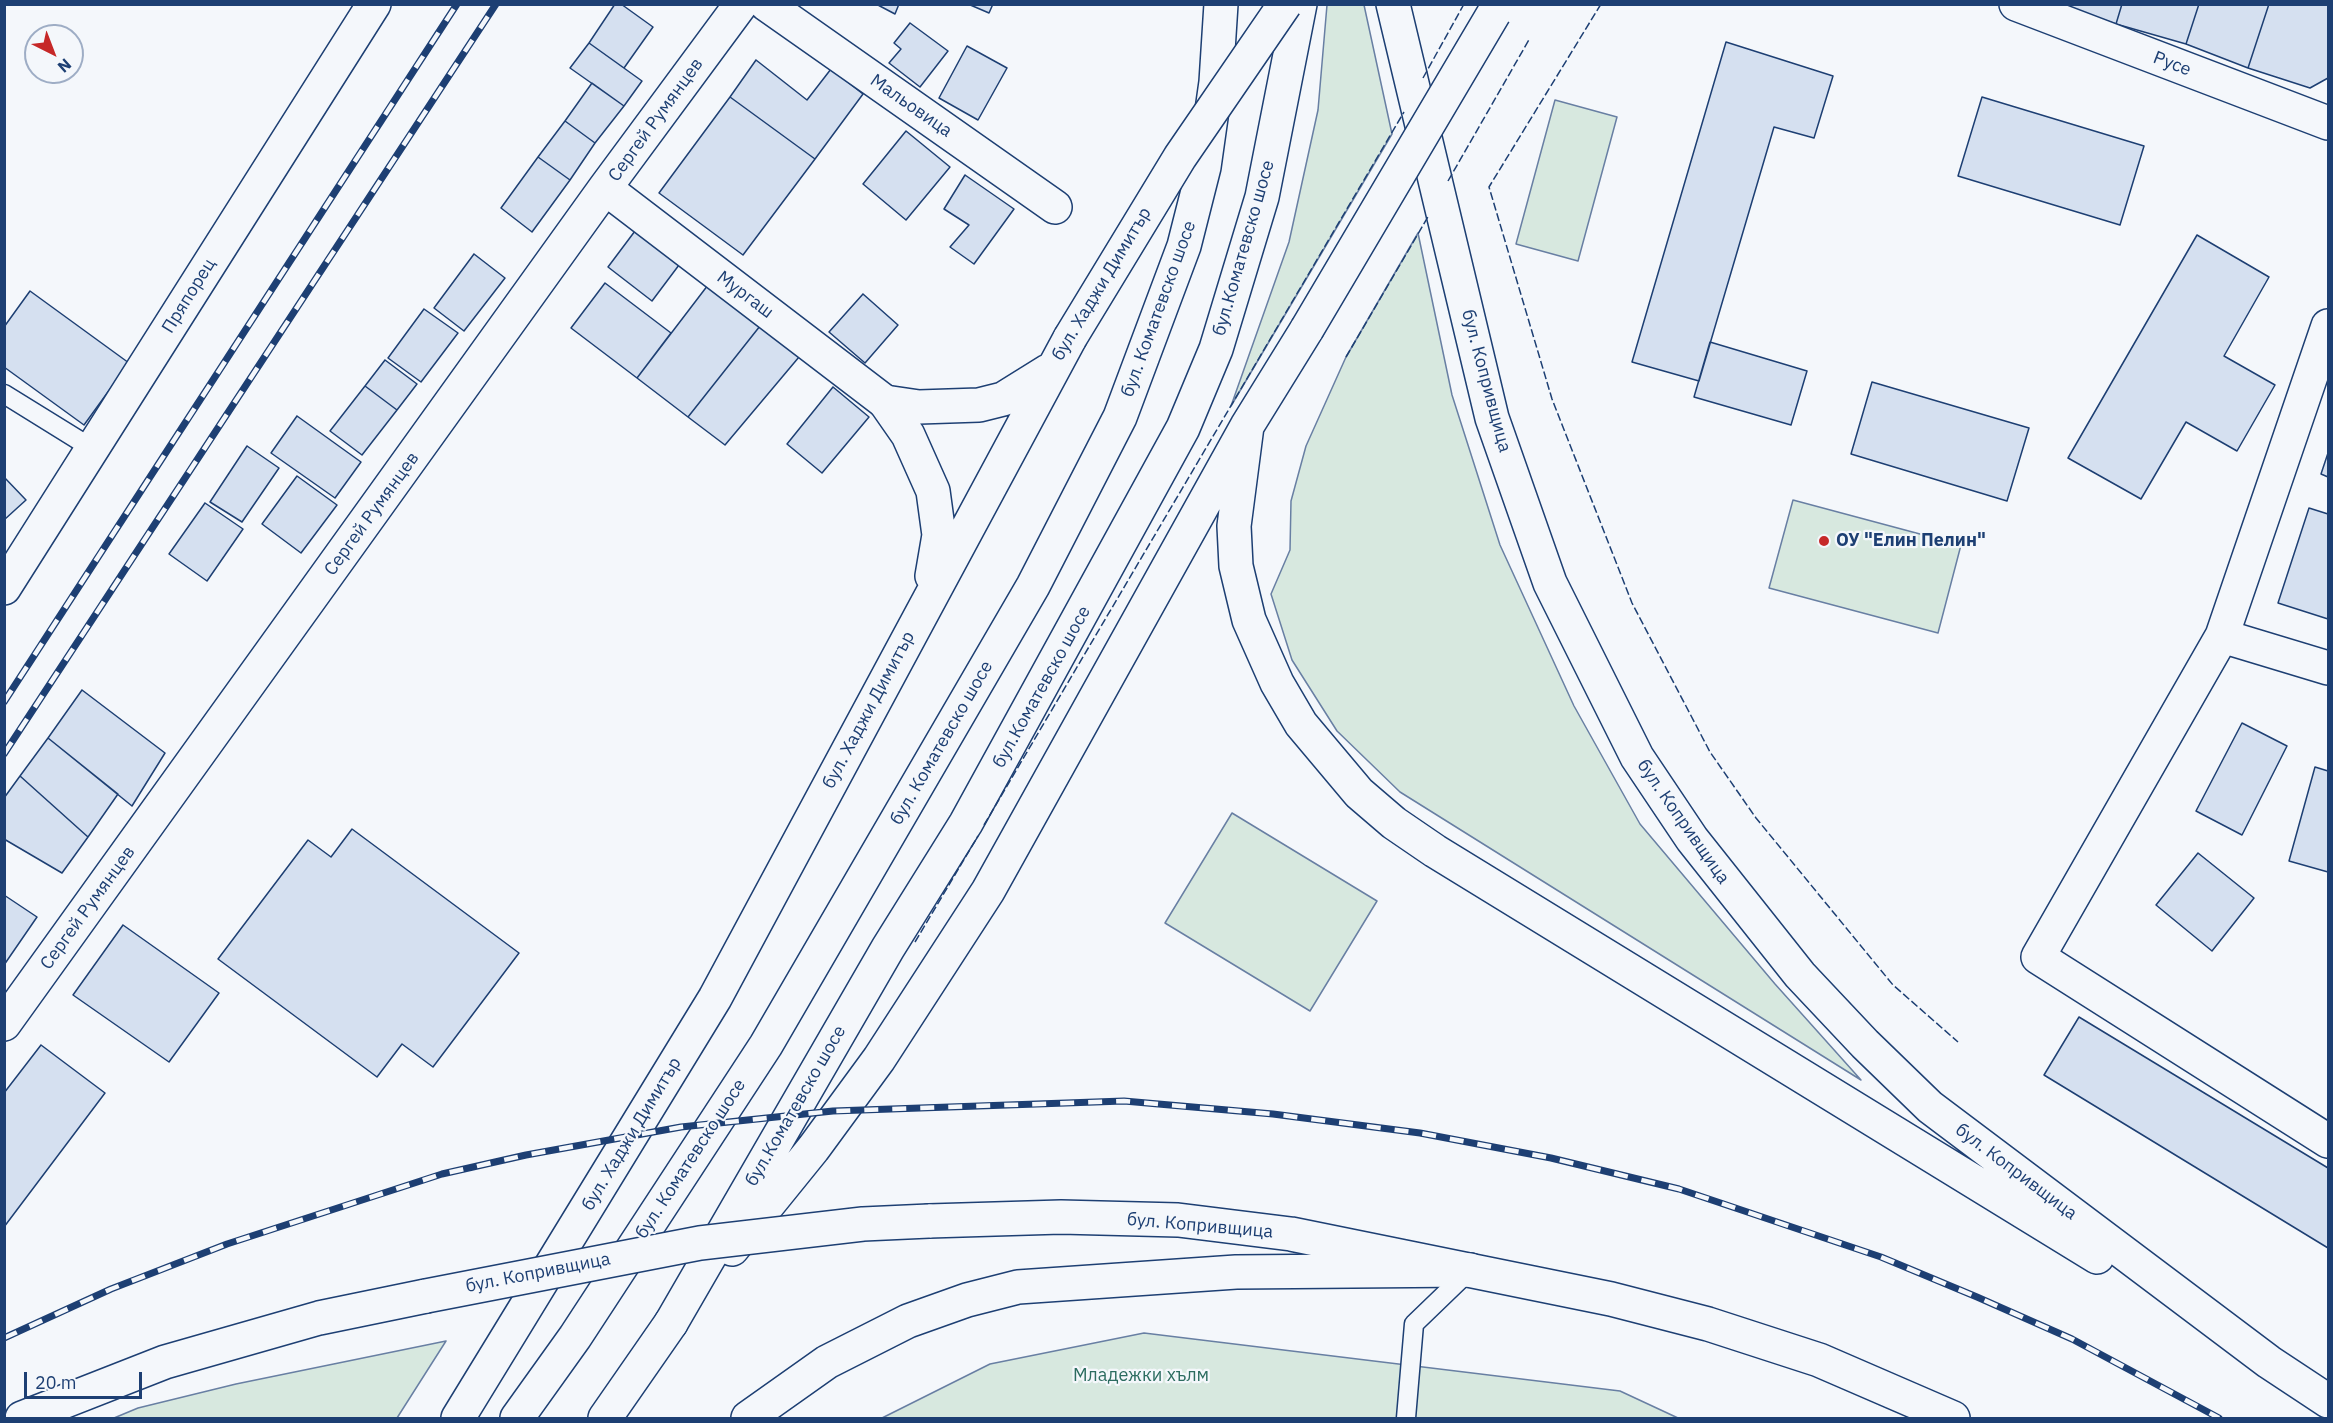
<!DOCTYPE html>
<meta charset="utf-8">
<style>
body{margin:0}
#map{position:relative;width:2333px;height:1423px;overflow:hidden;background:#f4f7fb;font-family:"IBM Plex Sans",sans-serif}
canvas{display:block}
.frame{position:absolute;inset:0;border:6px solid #1d3f73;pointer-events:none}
.north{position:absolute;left:24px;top:24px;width:60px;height:60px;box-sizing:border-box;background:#f4f7fb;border:2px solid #9eadc5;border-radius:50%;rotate:138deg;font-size:16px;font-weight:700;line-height:24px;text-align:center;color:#1d3f73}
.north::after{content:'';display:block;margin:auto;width:21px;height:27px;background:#c62828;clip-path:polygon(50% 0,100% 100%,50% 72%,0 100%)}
.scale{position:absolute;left:24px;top:1372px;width:118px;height:27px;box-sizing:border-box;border:3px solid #1d3f73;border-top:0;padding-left:8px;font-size:18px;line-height:21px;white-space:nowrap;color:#1d3f73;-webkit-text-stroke:4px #f4f7fb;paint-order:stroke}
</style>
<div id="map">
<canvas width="2333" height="1423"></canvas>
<div class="frame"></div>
<div class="north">N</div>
<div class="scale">20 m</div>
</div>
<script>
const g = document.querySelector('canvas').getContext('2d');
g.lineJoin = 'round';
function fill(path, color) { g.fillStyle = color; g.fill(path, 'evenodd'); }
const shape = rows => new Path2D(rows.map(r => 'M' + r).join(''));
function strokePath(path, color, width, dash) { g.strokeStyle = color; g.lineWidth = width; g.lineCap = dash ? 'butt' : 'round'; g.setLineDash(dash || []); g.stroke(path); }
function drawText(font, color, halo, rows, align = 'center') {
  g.font = font + ' "IBM Plex Sans",sans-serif'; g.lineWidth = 4.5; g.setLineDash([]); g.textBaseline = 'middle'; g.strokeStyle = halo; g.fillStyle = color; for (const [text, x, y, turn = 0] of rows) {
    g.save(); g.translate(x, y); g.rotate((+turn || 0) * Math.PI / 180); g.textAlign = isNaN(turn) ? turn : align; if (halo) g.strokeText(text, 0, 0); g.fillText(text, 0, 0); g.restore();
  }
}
const green = shape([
 [1327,5,1364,5,1392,134,1231,406,1289,242,1318,110,1327,5],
 [1555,100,1617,117,1578,261,1516,244,1555,100],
 [1418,233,1452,395,1500,545,1574,706,1640,824,1775,984,1861,1080,1400,792,1337,731,1292,660,1271,594,1290,550,1291,501,1306,446,1346,357,1418,233],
 [1793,500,1961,545,1938,633,1769,588,1793,500],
 [1232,813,1377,901,1310,1011,1165,923,1232,813],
 [1144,1333,1620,1391,1678,1418,882,1418,990,1364,1144,1333],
 [446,1341,397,1418,114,1418,138,1408,236,1384,446,1341]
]);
const building = shape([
 [615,4,621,4,653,27,624,68,589,43,615,4],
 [876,4,899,4,895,14,876,4],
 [968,4,993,4,989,13,968,4],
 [2058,4,2122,4,2116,24,2058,4],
 [2122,4,2199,4,2186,44,2116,24,2122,4],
 [2199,4,2269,4,2248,68,2186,44,2199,4],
 [2269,4,2328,4,2328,78,2310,88,2248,68,2269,4],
 [910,23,948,51,920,87,889,63,901,49,894,43,910,23],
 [1726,42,1833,76,1814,138,1774,127,1699,381,1632,362,1726,42],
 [589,43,642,81,624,106,570,68,589,43],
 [967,46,1007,68,978,120,939,98,967,46],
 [756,60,807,100,831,69,863,94,815,159,730,97,756,60],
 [592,83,624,106,595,143,565,121,592,83],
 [730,97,815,159,743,255,659,193,730,97],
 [1982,97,2144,146,2120,225,1958,176,1982,97],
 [565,121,595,143,570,180,538,157,565,121],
 [906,131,950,167,906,220,863,184,906,131],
 [538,157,570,180,532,232,501,208,538,157],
 [965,175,1014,209,974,264,950,247,969,225,944,209,965,175],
 [638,227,682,261,652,301,608,267,638,227],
 [2197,235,2269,277,2224,356,2275,385,2237,451,2186,422,2141,499,2068,458,2197,235],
 [474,254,505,278,464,331,434,308,474,254],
 [605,283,671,333,637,378,571,328,605,283],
 [708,285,760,326,688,417,637,378,708,285],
 [30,291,129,363,84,425,4,367,4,327,30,291],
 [863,294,898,325,865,363,829,332,863,294],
 [424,309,458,333,421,382,388,358,424,309],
 [760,326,799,357,725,445,688,417,760,326],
 [1710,342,1807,371,1791,425,1694,397,1710,342],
 [385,360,417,384,397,410,365,386,385,360],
 [1872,382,2029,428,2007,501,1851,454,1872,382],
 [365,386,397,410,362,455,330,431,365,386],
 [833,387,869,417,822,473,787,444,833,387],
 [297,416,361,462,335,498,271,453,297,416],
 [247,446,279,468,242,522,210,502,247,446],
 [2328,453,2328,477,2321,474,2328,453],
 [297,476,337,505,301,553,262,524,297,476],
 [4,477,26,500,4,520,4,477],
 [205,503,243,529,207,581,169,554,205,503],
 [2309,508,2328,514,2328,619,2278,603,2309,508],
 [82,690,165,753,132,806,48,738,82,690],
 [2242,723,2287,746,2242,835,2196,811,2242,723],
 [48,738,118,794,88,837,20,776,48,738],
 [2315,767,2328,771,2328,872,2289,861,2315,767],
 [20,776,88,837,62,873,4,839,4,798,20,776],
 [352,829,519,953,433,1067,402,1044,377,1077,218,959,308,840,331,857,352,829],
 [2198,853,2254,898,2212,951,2156,905,2198,853],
 [4,895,37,917,4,965,4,895],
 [123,925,219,993,169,1062,73,995,123,925],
 [2079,1017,2328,1168,2328,1248,2044,1075,2079,1017],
 [41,1045,105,1093,4,1227,4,1093,41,1045]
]);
const service = shape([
 [4,394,93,449],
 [1406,1418,1414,1324,1470,1270]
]);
const minor = shape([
 [766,4,1055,207],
 [2016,4,2328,123],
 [605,188,885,402],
 [2328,326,2222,636,2038,957,2328,1141],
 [4,588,374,4],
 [2222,636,2328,668],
 [4,1024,605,188,741,4]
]);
const secondary = shape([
 [1393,4,1492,418,1550,583,1637,757,1692,839,1800,975,1865,1044,1930,1107,2269,1362,2328,1401],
 [885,402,908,435,933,491,939,535,932,576],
 [885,402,919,407,979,405,1003,399,1048,371],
 [1247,426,1234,526,1236,566,1249,620,1277,683,1301,724,1359,793,1394,823,1435,851,2097,1257],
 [929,1221,1061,1217,1178,1220,1291,1234,1611,1299,1708,1324,1819,1360,1953,1418],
 [732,1249,813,1149,879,1059,988,891,1247,426,1307,329],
 [671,1323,888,948,966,823,1183,428,1216,349,1262,197,1300,4],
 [458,1418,715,998,1070,338],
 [517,1418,575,1337,766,1045,1033,586,1120,417,1184,246,1204,167,1216,82,1221,4]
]);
const primary = shape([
 [22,1418,165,1362,319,1318,426,1296],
 [605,1418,671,1323],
 [748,1418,827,1362,908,1321,967,1300,1018,1287,1236,1272,1470,1270]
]);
const rail = shape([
 [4,702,457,4],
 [4,754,496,4],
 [4,1338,111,1289,227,1244,442,1174,526,1155,681,1127,833,1111,1124,1101,1273,1114,1420,1133,1551,1158,1679,1189,1881,1257,1977,1297,2072,1339,2219,1418]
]);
const secondaryBridge = shape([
 [1307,329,1494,13],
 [1070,338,1180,157,1285,4],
 [426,1296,700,1243,863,1224,929,1221]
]);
const fence = shape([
 [1601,4,1489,187,1552,399,1632,603,1710,752,1756,818,1893,985,1958,1042],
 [1423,78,1464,4],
 [1448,181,1530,38],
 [1346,357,1429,215],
 [984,825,1404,112],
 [915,942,978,836]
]);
const markers = [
 [1824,541,6,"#c62828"]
];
const streetNames = [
 ["Русе",2172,64,21],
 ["Мальовица",911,106,35],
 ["Сергей Румянцев",656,120,-54],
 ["бул.Коматевско шосе",1244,248,-74],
 ["бул. Хаджи Димитър",1102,284,-59],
 ["Мургаш",745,295,37],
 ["Пряпорец",189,296,-58],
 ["бул. Коматевско шосе",1159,309,-70],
 ["бул. Копривщица",1486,381,75],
 ["Сергей Румянцев",372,514,-54],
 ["бул.Коматевско шосе",1042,687,-61],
 ["бул. Хаджи Димитър",869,710,-62],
 ["бул. Коматевско шосе",942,743,-60],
 ["бул. Копривщица",1683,822,55],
 ["Сергей Румянцев",88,908,-54],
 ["бул.Коматевско шосе",796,1106,-60],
 ["бул. Хаджи Димитър",632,1134,-59],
 ["бул. Коматевско шосе",691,1159,-57],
 ["бул. Копривщица",2016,1172,37],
 ["бул. Копривщица",1200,1226,5],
 ["бул. Копривщица",538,1273,-11]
];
const poiNames = [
 ["ОУ \"Елин Пелин\"",1836,541]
];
const parkNames = [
 ["Младежки хълм",1141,1376]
];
fill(green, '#d7e8df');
strokePath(green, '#687fa3', 1.5);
fill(building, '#d5e0f0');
strokePath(building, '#1d3f73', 1.5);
strokePath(service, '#1d3f73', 21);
strokePath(minor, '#1d3f73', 36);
strokePath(secondary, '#1d3f73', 36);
strokePath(primary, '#1d3f73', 36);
strokePath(service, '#f4f7fb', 18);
strokePath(minor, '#f4f7fb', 33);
strokePath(secondary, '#f4f7fb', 33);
strokePath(primary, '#f4f7fb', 33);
strokePath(rail, '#1d3f73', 7);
strokePath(rail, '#f4f7fb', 4.5, [14]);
strokePath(secondaryBridge, '#1d3f73', 36, []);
strokePath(secondaryBridge, '#f4f7fb', 33);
strokePath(fence, '#1d3f73', 1.5, [8, 3]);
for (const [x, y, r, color] of markers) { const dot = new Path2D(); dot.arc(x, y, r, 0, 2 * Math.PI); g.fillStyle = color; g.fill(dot); strokePath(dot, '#f4f7fb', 2); }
drawText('18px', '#1d3f73', '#f4f7fb', streetNames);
drawText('bold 18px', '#1d3f73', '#f4f7fb', poiNames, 'left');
drawText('18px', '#2c6c60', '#f4f7fb', parkNames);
</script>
